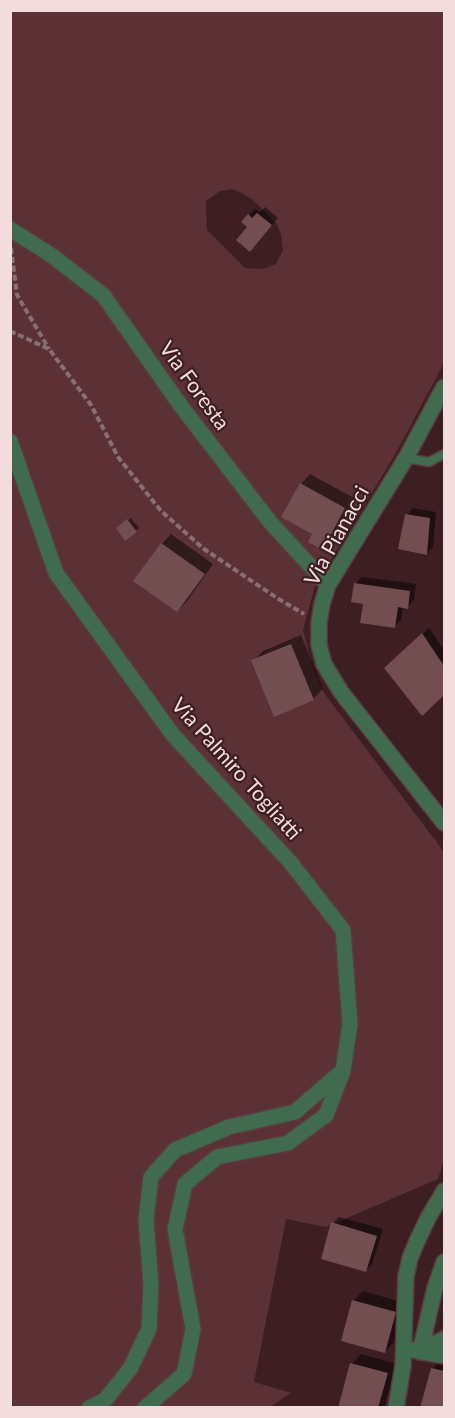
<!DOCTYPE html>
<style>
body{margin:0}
#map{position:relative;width:455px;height:1418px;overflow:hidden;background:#3d1e22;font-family:Lato,sans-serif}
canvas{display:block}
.frame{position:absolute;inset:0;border:12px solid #f2dcde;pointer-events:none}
</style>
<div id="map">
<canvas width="455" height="1418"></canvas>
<div class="frame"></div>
</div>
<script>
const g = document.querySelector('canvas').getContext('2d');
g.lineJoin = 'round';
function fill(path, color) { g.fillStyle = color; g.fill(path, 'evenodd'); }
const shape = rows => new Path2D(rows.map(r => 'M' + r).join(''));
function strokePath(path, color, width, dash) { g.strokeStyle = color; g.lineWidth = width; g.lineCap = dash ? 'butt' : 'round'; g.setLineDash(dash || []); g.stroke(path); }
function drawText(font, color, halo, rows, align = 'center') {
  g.font = font + ' Lato,sans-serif'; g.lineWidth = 4.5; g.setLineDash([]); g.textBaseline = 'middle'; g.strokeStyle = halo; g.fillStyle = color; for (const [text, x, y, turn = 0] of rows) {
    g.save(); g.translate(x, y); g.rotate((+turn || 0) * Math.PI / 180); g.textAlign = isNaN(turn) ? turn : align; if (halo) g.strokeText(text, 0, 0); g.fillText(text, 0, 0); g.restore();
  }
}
const green = shape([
 [10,11,444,11,444,363,396,453,315,586,303,630,313,668,324,693,444,852,444,1159,438,1179,326,1227,286,1219,254,1382,291,1393,270,1407,11,1407],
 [232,189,242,193,253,200,276,223,281,234,283,250,276,264,263,269,245,268,207,230,206,201,220,191]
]);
const shadow = shape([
 [265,207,278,218,256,243,249,227,249,215,255,209,260,212],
 [310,474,354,498,332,538,323,548,301,484],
 [413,508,436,512,433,547,426,554,407,515],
 [131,518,139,528,136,531,121,525],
 [171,534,213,564,187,601,177,611,162,544],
 [362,577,416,584,414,600,407,607,403,607,401,620,394,626,365,603,355,584],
 [429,628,444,650,444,693,422,714,392,662],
 [301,635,323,689,313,699,253,661,263,651],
 [339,1217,383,1229,372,1264,365,1271,333,1223],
 [363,1291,405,1303,394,1342,385,1352,353,1301],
 [361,1354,397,1364,384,1408,339,1408,352,1364],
 [442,1359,444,1360,444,1408,422,1408,432,1369]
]);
const building = shape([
 [257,213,272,225,250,252,236,240,247,227,241,222,248,214,252,218],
 [300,483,345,508,323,550,308,542,312,534,281,517],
 [405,514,430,518,427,555,398,549],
 [127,519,137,532,125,541,116,528],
 [161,543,205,574,177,612,133,581],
 [354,583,410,591,408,609,398,607,395,628,360,623,363,604,351,602],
 [422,633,444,666,444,695,422,716,384,668],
 [291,644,314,700,274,717,251,660],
 [331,1222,377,1236,366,1272,321,1259],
 [352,1300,396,1312,385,1353,341,1341],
 [350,1363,388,1373,378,1408,338,1408],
 [431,1368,444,1371,444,1408,420,1408]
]);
const path = shape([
 [11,248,17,295,49,349],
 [10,331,49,349,91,405,118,457,161,511,204,549,277,598,304,614]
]);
const service = shape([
 [406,458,429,462,444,454]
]);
const minor = shape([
 [10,229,51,255,103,295,181,406,270,522,328,585],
 [444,387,406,458,328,585,322,604,319,623,319,645,324,664,341,692,444,823],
 [412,1350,444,1356],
 [420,1352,435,1288,444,1262],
 [420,1352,444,1339],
 [396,1408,403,1366,406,1276,410,1258,418,1239,428,1218,444,1191]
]);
const tertiary = shape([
 [10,441,56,573,173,735,291,863,343,930,350,1024,343,1071,326,1115,288,1143,217,1157,185,1184,175,1229,193,1329,184,1374,145,1408],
 [89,1408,105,1400,130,1369,149,1329,151,1285,146,1220,151,1177,175,1150,229,1127,295,1112,340,1073]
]);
const streetNames = [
 ["Via Foresta",194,386,54],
 ["Via Pianacci",337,536,-61],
 ["Via Palmiro Togliatti",236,769,48]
];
fill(green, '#5b3136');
fill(shadow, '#0007');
fill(building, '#724e51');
strokePath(service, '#5a3c40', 11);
strokePath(minor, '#5a3c40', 18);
strokePath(tertiary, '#5a3c40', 18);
strokePath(path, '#8a6f72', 4, [6, 3]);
strokePath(service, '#416b4f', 8);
strokePath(minor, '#416b4f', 15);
strokePath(tertiary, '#416b4f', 15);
drawText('21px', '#f2dcde', '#3d1e22', streetNames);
</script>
